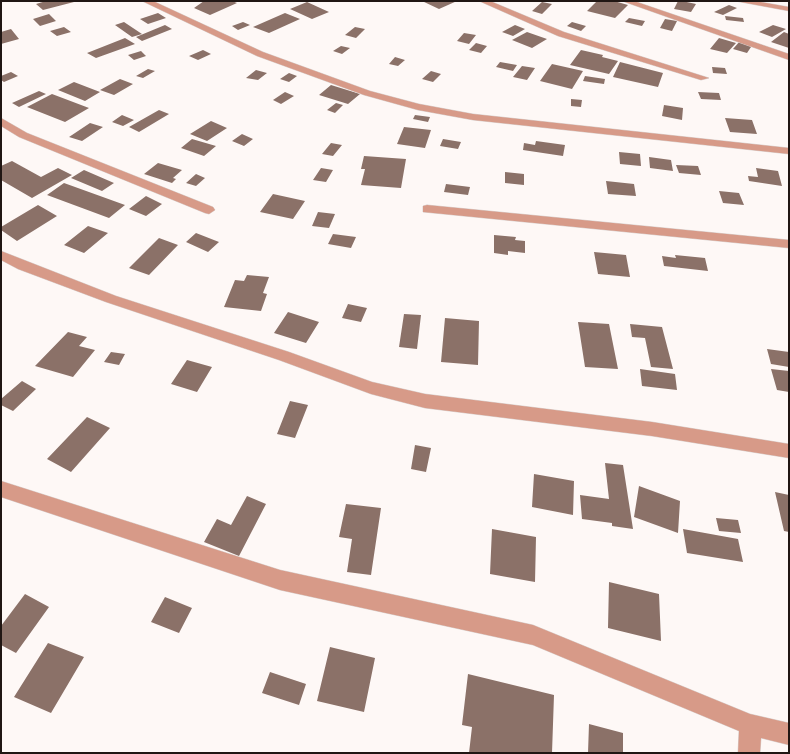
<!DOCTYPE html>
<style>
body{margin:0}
#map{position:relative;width:790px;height:754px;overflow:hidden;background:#fef8f6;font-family:Quicksand,sans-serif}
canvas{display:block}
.frame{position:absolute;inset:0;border:2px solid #201613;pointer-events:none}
</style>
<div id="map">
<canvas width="790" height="754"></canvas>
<div class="frame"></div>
</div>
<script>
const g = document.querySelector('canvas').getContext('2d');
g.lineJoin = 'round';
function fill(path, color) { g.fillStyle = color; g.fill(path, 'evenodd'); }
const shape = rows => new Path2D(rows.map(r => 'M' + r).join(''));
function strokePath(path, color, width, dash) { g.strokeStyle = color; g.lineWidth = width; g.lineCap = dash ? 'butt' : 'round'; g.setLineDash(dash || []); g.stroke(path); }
const building = shape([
 [46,1,74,1,74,2,43,10,36,4],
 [204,1,232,1,237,3,210,15,194,8],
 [422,1,457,1,439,9],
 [597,1,614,1,628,5,615,18,587,11],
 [678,1,682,1,696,4,691,12,674,9],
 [307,2,329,12,312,19,290,9],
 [542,2,552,4,542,14,532,11],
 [729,5,737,8,723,15,714,12],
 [158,13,166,18,148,24,140,19],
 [285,13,300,19,269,33,253,27],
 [49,14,56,21,40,26,33,19],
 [725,16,743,18,744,22,726,20],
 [629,18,645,21,642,26,625,22],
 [665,19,677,21,672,31,660,28],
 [124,22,142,34,132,37,115,25],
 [243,22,250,25,238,30,232,26],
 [572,22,586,26,581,31,567,26],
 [165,25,172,29,142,41,136,37],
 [515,25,525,29,513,36,502,32],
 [773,25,786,29,772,37,759,32],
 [64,27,71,32,57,36,50,31],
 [355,27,365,29,356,38,345,35],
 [11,29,19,39,1,44,1,32],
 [527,32,547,39,532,48,512,40],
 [784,32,789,34,789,48,771,42],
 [464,33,476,35,469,44,457,41],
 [125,38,135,44,96,58,87,53],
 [719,38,736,43,727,53,710,49],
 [740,41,753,44,747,53,733,49],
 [476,43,487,46,481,53,469,50],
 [341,46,350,48,342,54,333,51],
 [203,50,211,54,198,60,189,56],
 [581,50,603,55,602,57,618,61,609,74,570,65],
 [141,51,146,56,134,60,128,55],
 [395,57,405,60,398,66,389,64],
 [500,62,517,65,513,71,496,67],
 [620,62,663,73,658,87,613,77],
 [552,64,583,71,572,89,540,81],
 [522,66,535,68,527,80,513,77],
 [712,67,725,68,727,74,713,73],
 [148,69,155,71,143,78,136,76],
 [256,70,267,73,258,80,246,78],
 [431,71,441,74,433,82,422,79],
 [11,72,18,76,4,82,1,80,1,76],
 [289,73,297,76,289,82,280,79],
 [585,76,605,79,604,84,583,81],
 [120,79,133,84,114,95,100,90],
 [74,82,100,92,85,101,58,90],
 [331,85,360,94,348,104,319,95],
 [39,91,46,94,19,107,12,103],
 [285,92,294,96,281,104,273,100],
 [698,92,719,93,721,100,701,99],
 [52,94,89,108,65,122,27,107],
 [571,99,582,100,581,107,571,106],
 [336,103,343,105,335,113,327,110],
 [664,105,683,108,682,120,662,116],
 [159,110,169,114,139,132,129,127],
 [122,115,134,120,123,126,112,122],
 [415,115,430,117,428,122,413,119],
 [725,118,752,120,757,134,730,132],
 [211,121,227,128,207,141,190,134],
 [90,123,103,127,82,141,69,137],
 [404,127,431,130,425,148,397,144],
 [242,134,253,139,244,146,232,141],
 [192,139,216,146,204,156,181,148],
 [443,139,461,142,458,149,440,146],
 [536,141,565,145,563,156,523,150,524,143,535,145],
 [331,143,342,145,333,156,322,154],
 [619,152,640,154,641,166,620,164],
 [364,156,406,159,401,188,361,185,365,169,361,169],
 [649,157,671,160,673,171,650,168],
 [12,161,41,177,58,168,72,175,32,198,1,180,1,166],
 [158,163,182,170,173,178,176,179,172,183,144,174],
 [676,165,698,166,701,175,679,173],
 [321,168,333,170,326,182,313,180],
 [756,168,778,171,782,186,749,181,748,176,758,177],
 [84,170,114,183,102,191,71,178],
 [505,172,524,174,524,185,505,183],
 [196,174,205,178,196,186,186,183],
 [606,181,634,184,636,196,608,194],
 [64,183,125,205,109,218,47,195],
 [446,184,470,187,468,195,444,192],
 [719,191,739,193,744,205,723,203],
 [273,194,305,201,293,219,260,212],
 [146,196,162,204,146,216,129,209],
 [38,205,57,216,17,241,1,230,1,227],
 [318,212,335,214,329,228,312,226],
 [88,226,108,233,84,253,64,245],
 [196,233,219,242,208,252,186,242],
 [333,234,356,237,351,248,328,244],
 [494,235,516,237,515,240,525,241,525,253,508,251,508,255,494,253],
 [159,238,178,245,149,275,129,268],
 [594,252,626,255,630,277,598,274],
 [675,255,705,258,708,271,664,266,662,256,676,258],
 [247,275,269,277,263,293,267,294,261,311,224,307,235,280,244,281],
 [348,304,367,308,361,322,342,318],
 [288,312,319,322,306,343,274,333],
 [404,314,421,315,417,349,399,347],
 [445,318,479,321,478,365,441,362],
 [578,322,609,324,618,369,585,367],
 [630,324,662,327,673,369,651,367,645,338,632,337],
 [68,332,87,337,79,346,95,350,73,377,35,366],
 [767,349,789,352,789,367,771,364],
 [111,352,125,354,119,365,104,362],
 [187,360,212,367,197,392,171,384],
 [640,369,675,374,677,390,642,386],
 [771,369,789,371,789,392,777,390],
 [22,381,36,389,13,411,1,405,1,399],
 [290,401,308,405,295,438,277,434],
 [87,417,110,428,71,472,47,459],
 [415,445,431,448,426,472,411,469],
 [605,463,623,465,633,529,612,526,612,523,582,519,580,495,609,499],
 [534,474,574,481,573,515,532,507],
 [639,486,680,501,678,533,634,517],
 [775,492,789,495,789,532,784,531],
 [247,496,266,504,239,556,204,542,217,519,231,525],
 [346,504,381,508,371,575,347,572,352,539,339,537],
 [716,518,738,520,741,533,719,531],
 [492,529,536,537,535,582,490,574],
 [683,529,738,539,743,562,687,553],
 [609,582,659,594,661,641,608,628],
 [25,594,49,607,16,653,1,645,1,626],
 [165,597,192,608,179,633,151,622],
 [48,643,84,657,51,713,14,697],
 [330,647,375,658,364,712,317,701],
 [270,672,306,684,299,705,262,693],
 [468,674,554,695,552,753,469,753,472,727,462,725],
 [589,724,623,733,623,753,588,753]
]);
const minor = shape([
 [142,1,153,1,263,52,370,91,419,104,473,114,789,148,789,154,473,120,418,110,364,95,257,56,142,1],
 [479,1,490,1,564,32,709,78,701,80,558,36,479,1],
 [622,1,634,1,789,54,789,60,622,1],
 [735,1,755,1,789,7,789,11,735,1],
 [1,118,27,133,213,207,215,210,209,214,205,213,19,137,1,126,1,118],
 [427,205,789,240,789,248,423,212,423,206,427,205],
 [1,251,116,296,289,352,372,382,425,394,652,422,789,444,789,458,652,436,425,408,371,394,279,360,106,302,18,269,1,260,1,251],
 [1,481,280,570,533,625,750,714,789,723,789,745,761,738,760,753,738,753,739,731,533,645,280,590,1,497,1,481]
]);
fill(building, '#8b7168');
strokePath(minor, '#dad4d2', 1);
fill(minor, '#d79a88');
</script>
